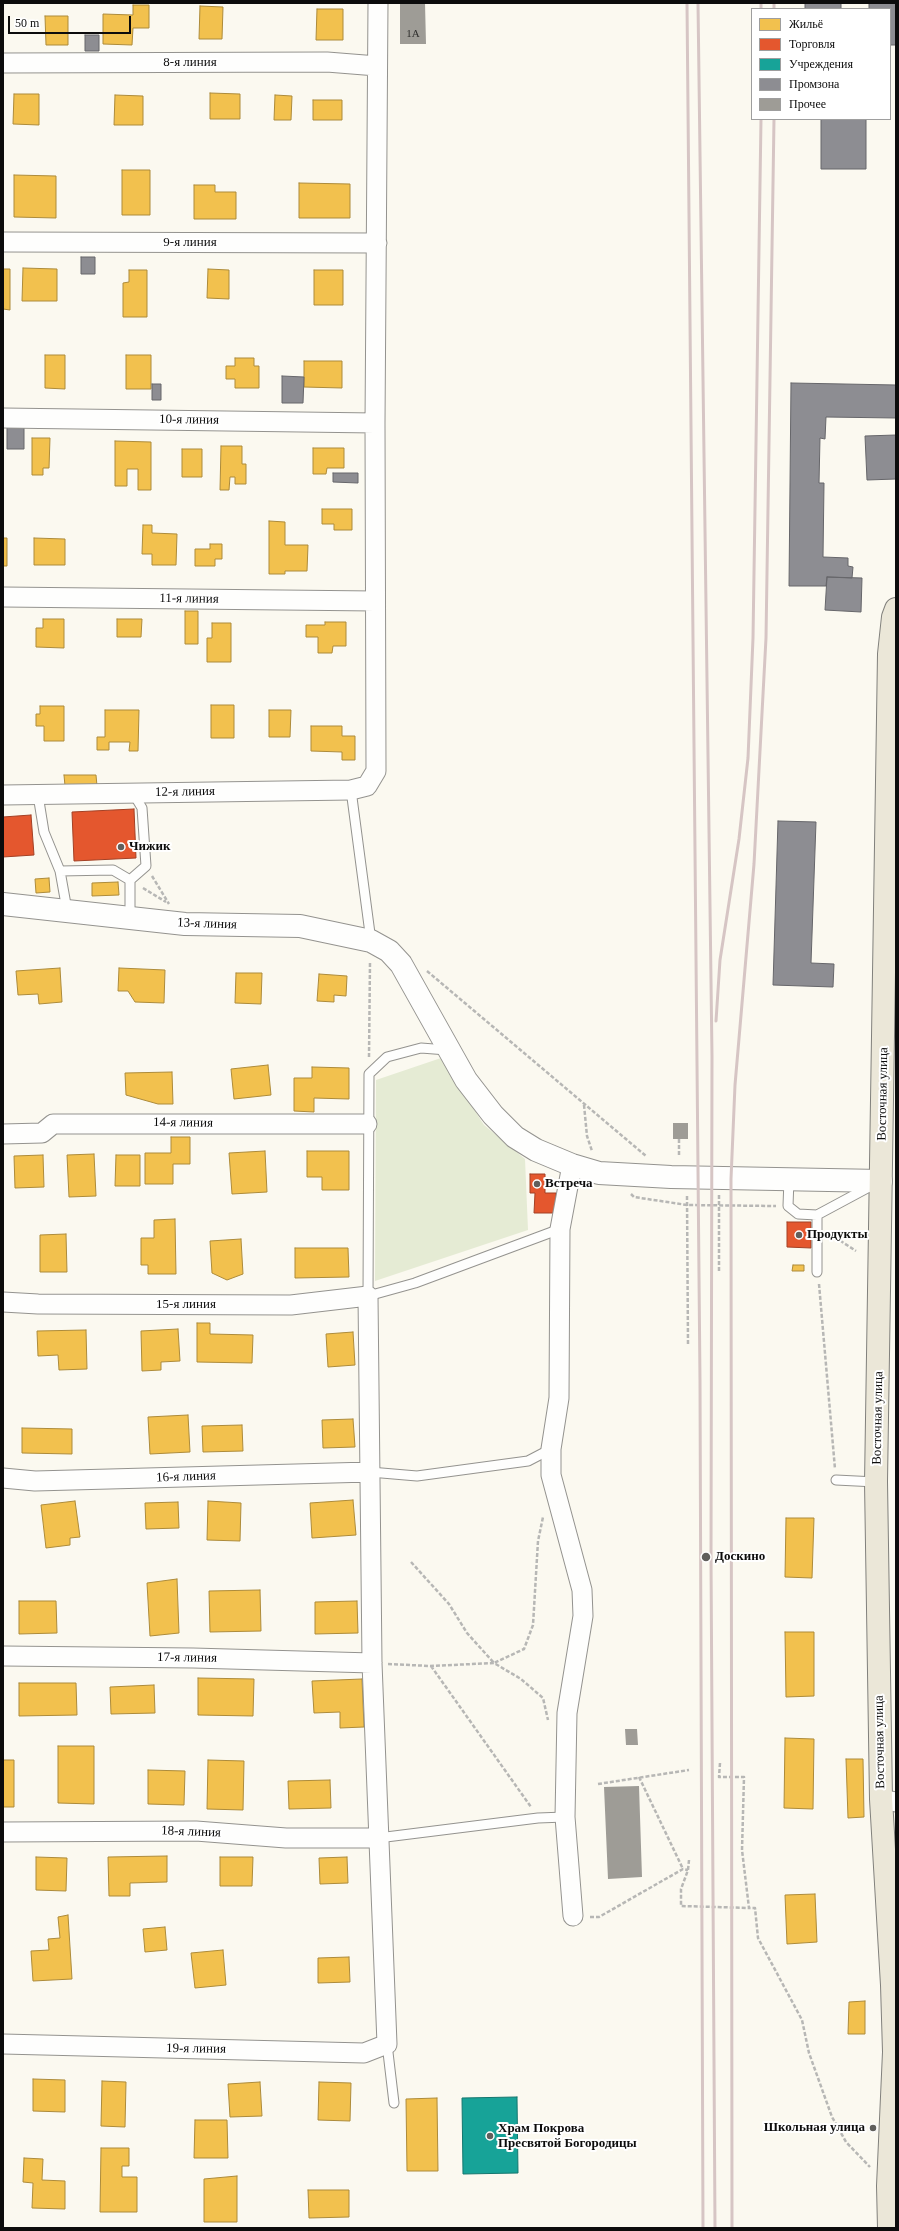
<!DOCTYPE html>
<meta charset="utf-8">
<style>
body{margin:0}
#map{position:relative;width:899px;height:2231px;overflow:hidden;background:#fbf9f0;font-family:"Times New Roman",serif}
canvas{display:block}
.frame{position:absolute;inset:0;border:4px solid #0c0c0c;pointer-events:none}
.legend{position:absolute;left:751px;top:8px;width:140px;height:112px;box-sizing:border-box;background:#fff;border:1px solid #9e9e9e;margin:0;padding:5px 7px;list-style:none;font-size:12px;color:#0c0c0c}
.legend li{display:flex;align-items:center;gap:8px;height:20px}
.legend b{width:20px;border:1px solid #9e9e9e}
.scale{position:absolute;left:8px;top:16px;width:123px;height:18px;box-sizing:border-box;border:2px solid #0c0c0c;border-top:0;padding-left:5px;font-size:12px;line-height:14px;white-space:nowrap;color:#0c0c0c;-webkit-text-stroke:3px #fff;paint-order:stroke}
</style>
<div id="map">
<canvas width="899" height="2231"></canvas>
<div class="frame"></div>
<ul class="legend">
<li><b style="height:11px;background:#f2c14e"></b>Жильё</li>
<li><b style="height:11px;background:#e4572e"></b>Торговля</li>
<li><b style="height:11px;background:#17a398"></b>Учреждения</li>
<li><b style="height:11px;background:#8d8d92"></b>Промзона</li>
<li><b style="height:11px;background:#9e9c96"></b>Прочее</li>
</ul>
<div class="scale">50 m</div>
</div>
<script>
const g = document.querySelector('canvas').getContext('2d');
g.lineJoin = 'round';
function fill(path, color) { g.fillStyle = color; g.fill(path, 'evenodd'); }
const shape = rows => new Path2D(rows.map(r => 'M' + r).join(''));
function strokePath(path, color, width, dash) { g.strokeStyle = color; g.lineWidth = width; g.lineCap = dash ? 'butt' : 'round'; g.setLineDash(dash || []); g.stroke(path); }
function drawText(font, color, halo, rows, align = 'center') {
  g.font = font + ' "Times New Roman",serif'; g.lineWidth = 4; g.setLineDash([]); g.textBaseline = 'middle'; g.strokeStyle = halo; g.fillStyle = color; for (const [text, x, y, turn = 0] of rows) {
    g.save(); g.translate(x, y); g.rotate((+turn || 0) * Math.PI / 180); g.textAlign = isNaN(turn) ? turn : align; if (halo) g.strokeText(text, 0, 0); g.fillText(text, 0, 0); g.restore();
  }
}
const cemetery = shape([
 [441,1058,484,1125,525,1159,528,1230,375,1281,376,1080]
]);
const homes = shape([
 [133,5,149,5,149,28,133,28,132,45,103,44,103,14,133,15,133,5],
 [200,6,223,7,222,39,199,39,200,6],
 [317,9,343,9,343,40,316,40,317,9],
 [45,16,68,16,68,45,46,45,45,16],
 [210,93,240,94,240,119,210,119,210,93],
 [14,94,39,94,39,125,13,124,14,94],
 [115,95,143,96,143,125,114,125,115,95],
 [275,95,292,96,291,120,274,120,275,95],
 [313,100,342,100,342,120,313,120,313,100],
 [122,170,150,170,150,215,122,215,122,170],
 [14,175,56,176,56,218,14,217,14,175],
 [299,183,350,184,350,218,299,218,299,183],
 [194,185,215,185,215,192,236,192,236,219,194,219,194,185],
 [23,268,57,269,57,301,22,301,23,268],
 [3,269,10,269,10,310,3,309,3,269],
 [208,269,229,270,229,299,207,298,208,269],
 [129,270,147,270,147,317,123,317,123,283,129,282,129,270],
 [314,270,343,270,343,305,314,305,314,270],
 [45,355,65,355,65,389,45,388,45,355],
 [126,355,151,355,151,389,126,389,126,355],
 [235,358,254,358,254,366,259,366,259,388,235,388,235,379,226,379,226,366,235,366,235,358],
 [304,361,342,361,342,388,304,387,304,361],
 [32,438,50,438,49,468,43,468,43,475,32,475,32,438],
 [115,441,151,442,151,490,138,490,138,469,127,469,127,486,115,486,115,441],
 [221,446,242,446,242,464,246,464,246,484,235,484,235,477,230,477,229,490,220,490,221,446],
 [313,448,344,448,344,468,327,468,326,474,313,474,313,448],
 [182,449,202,449,202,477,182,477,182,449],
 [322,509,352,509,352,530,334,530,334,524,322,524,322,509],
 [269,521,285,522,285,545,308,545,307,571,285,571,285,574,269,574,269,521],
 [143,525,152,525,152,533,177,534,176,565,152,565,152,554,142,554,143,525],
 [3,538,7,538,7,566,3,566,3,538],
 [34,538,65,539,65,565,34,565,34,538],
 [210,544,222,544,222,559,215,559,215,566,195,566,195,549,210,549,210,544],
 [185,611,198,611,198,644,185,644,185,611],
 [43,619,64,619,64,648,36,647,36,628,43,628,43,619],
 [117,619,142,619,141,637,117,637,117,619],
 [325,622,346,622,346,646,333,646,332,653,318,653,318,637,306,637,306,625,325,625,325,622],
 [212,623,231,623,231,662,207,662,207,638,212,638,212,623],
 [211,705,234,705,234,738,211,738,211,705],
 [40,706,64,706,64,741,44,741,44,726,36,726,36,714,40,714,40,706],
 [105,710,139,710,138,751,129,751,130,742,109,742,109,750,97,750,97,737,105,737,105,710],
 [269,710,291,710,290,737,269,737,269,710],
 [311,726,342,726,342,736,355,736,355,760,342,760,342,752,311,751,311,726],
 [64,775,96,775,97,786,65,786,64,775],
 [49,878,50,892,36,893,35,879,49,878],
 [118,882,119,895,92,896,92,883,118,882],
 [60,968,62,1002,39,1004,38,994,18,995,16,971,60,968],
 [119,968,165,970,164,1003,135,1002,128,991,118,991,119,968],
 [236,973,262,973,261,1004,235,1003,236,973],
 [319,974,347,976,346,996,334,995,334,1002,317,1001,319,974],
 [268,1065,271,1095,234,1099,231,1069,268,1065],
 [312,1067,349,1068,349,1099,314,1098,314,1112,294,1111,294,1078,312,1078,312,1067],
 [172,1072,173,1104,158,1104,126,1095,125,1073,172,1072],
 [171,1137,190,1137,190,1164,173,1164,173,1184,145,1184,145,1153,171,1153,171,1137],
 [265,1151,267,1192,232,1194,229,1153,265,1151],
 [307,1151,349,1151,349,1190,322,1190,322,1177,307,1177,307,1151],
 [94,1154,96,1196,69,1197,67,1155,94,1154],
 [43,1155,44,1187,15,1188,14,1156,43,1155],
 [116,1155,140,1155,140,1186,115,1186,116,1155],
 [175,1219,176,1274,148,1274,148,1265,141,1265,141,1238,154,1238,154,1220,175,1219],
 [66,1234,67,1272,40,1272,40,1235,66,1234],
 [241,1239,243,1274,227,1280,212,1273,210,1241,241,1239],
 [295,1248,348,1248,349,1277,295,1278,295,1248],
 [793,1265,804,1265,804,1271,792,1271,793,1265],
 [197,1323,210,1323,210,1334,253,1335,252,1363,197,1362,197,1323],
 [178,1329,180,1361,161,1362,161,1370,142,1371,141,1331,178,1329],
 [86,1330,87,1369,59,1370,58,1355,38,1356,37,1331,86,1330],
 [353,1332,355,1365,328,1367,326,1334,353,1332],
 [188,1415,190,1452,150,1454,148,1417,188,1415],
 [353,1419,355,1447,323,1448,322,1420,353,1419],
 [242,1425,243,1451,203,1452,202,1426,242,1425],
 [22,1428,72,1429,72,1454,22,1453,22,1428],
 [353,1500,356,1535,312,1538,310,1503,353,1500],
 [75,1501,80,1537,70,1538,70,1545,46,1548,41,1505,75,1501],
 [208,1501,241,1503,240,1541,207,1540,208,1501],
 [178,1502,179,1528,146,1529,145,1503,178,1502],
 [786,1518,814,1518,812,1578,785,1577,786,1518],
 [177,1579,179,1633,150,1636,147,1583,177,1579],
 [260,1590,261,1631,210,1632,209,1591,260,1590],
 [19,1601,56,1601,57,1633,19,1634,19,1601],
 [357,1601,358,1633,315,1634,315,1602,357,1601],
 [785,1632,814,1632,814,1696,786,1697,785,1632],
 [198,1678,254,1679,253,1716,198,1715,198,1678],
 [362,1679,364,1727,340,1728,340,1712,314,1713,312,1681,362,1679],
 [19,1683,76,1683,77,1715,19,1716,19,1683],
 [154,1685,155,1713,111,1714,110,1687,154,1685],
 [785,1738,814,1739,813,1809,784,1808,785,1738],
 [58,1746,94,1746,94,1804,58,1803,58,1746],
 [846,1759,863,1759,864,1817,848,1818,846,1759],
 [3,1760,14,1760,14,1807,3,1807,3,1760],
 [208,1760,244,1761,243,1810,207,1809,208,1760],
 [148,1770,185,1771,184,1805,148,1804,148,1770],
 [330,1780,331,1808,289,1809,288,1781,330,1780],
 [167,1856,167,1882,130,1883,130,1896,109,1896,108,1857,167,1856],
 [36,1857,67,1858,66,1891,36,1890,36,1857],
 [220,1857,253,1857,252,1886,220,1886,220,1857],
 [347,1857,348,1883,320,1884,319,1858,347,1857],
 [815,1894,817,1942,787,1944,785,1895,815,1894],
 [68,1915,72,1979,33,1981,31,1951,49,1950,48,1939,60,1938,58,1917,68,1915],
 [165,1927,167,1950,145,1952,143,1929,165,1927],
 [223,1950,226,1985,195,1988,191,1953,223,1950],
 [349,1957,350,1982,318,1983,318,1958,349,1957],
 [865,2001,865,2034,848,2034,849,2002,865,2001],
 [33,2079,65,2080,65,2112,33,2111,33,2079],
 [102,2081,126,2082,125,2127,101,2126,102,2081],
 [260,2082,262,2116,230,2117,228,2084,260,2082],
 [319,2082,351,2083,350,2121,318,2120,319,2082],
 [437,2098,438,2171,407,2171,406,2099,437,2098],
 [195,2120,227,2120,228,2158,194,2158,195,2120],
 [101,2148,129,2148,129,2166,122,2166,122,2177,137,2177,137,2212,100,2212,101,2148],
 [24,2158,43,2159,42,2180,65,2181,65,2209,32,2208,33,2183,23,2182,24,2158],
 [237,2176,237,2222,204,2222,204,2179,237,2176],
 [308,2190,349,2190,349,2217,309,2218,308,2190]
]);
const shops = shape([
 [134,809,136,858,74,861,72,812,134,809],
 [31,815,34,855,3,857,3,817,31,815],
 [530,1174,545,1174,545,1193,556,1193,556,1213,534,1213,535,1193,530,1193,530,1174],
 [787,1222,811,1222,811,1248,787,1247,787,1222]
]);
const public = shape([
 [517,2097,518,2173,463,2174,462,2098,517,2097]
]);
const industry = shape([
 [805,3,841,3,841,9,805,9,805,3],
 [869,3,896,3,896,45,890,45,890,9,869,9,869,3],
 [85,35,99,35,99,51,85,51,85,35],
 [821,119,866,119,866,169,821,169,821,119],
 [81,257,95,257,95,274,81,274,81,257],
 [282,376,304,377,303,403,282,403,282,376],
 [791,383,896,385,896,418,826,417,825,439,820,438,819,483,824,483,823,557,848,558,848,566,853,567,852,578,827,577,826,586,789,586,791,383],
 [152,384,161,384,161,400,152,400,152,384],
 [7,427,24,427,24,449,7,449,7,427],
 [896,435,896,479,867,480,865,436,896,435],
 [333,473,358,473,358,483,333,482,333,473],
 [827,577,862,578,861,612,825,610,827,577],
 [778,821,816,822,811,963,834,964,833,987,773,985,778,821]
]);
const building = shape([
 [400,3,425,3,426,44,400,44],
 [673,1123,688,1123,688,1139,673,1139],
 [625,1729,637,1729,638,1745,626,1745],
 [639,1786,642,1877,608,1879,604,1787]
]);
const path = shape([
 [152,876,169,904],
 [143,888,166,902],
 [427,971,646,1156],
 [369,1057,370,962],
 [584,1105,587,1136,592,1151],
 [679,1139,679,1157],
 [631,1194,634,1197,687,1205,776,1206],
 [719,1195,719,1271],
 [687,1196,688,1344],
 [830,1234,856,1251],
 [819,1284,835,1469],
 [411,1562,449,1604,467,1633,494,1663,524,1649,533,1625,538,1541,543,1517],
 [388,1664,430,1666,494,1663,521,1679,543,1698,548,1720],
 [431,1666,531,1807],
 [720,1763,719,1777,744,1777,742,1850,749,1908,755,1908,758,1938,802,2020,809,2053,832,2117,846,2142,870,2167],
 [639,1777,683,1869],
 [598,1784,689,1770],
 [689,1860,688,1870,681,1889,681,1906,749,1908],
 [590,1917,599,1917,683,1869,688,1870]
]);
const service = shape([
 [351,790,371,941],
 [38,795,44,832,60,871,67,910],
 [60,871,113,870,130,880],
 [130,918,130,880,146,866,142,808,133,793],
 [447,1050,421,1048,387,1057,369,1074,368,1296,415,1283,560,1229],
 [789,1179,788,1206,798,1214,817,1215,871,1186],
 [817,1215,817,1272],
 [370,1472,417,1476,528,1461,551,1449],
 [836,1480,876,1482],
 [378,1838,538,1818,565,1817],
 [387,2044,394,2103]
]);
const minor = shape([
 [3,63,327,62,377,66],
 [3,242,377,243],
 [3,418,375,423],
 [3,597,375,601],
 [3,795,351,790,367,786,376,771,375,423,378,3],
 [3,1134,42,1133,53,1124,367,1124],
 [572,1165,560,1229,559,1398,551,1449,551,1475,582,1590,583,1616,567,1713,565,1817,573,1916],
 [3,1302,38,1304,291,1305,368,1296,372,1663,387,2044,364,2053,3,2044],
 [3,1478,35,1481,370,1472],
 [3,1656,193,1658,372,1663],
 [881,1799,896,1802],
 [3,1832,196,1831,286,1838,378,1838]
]);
const tertiary = shape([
 [3,904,185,924,300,926,371,941,389,951,401,964,466,1080,493,1115,515,1137,536,1150,572,1165,599,1173,671,1177,881,1181]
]);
const primary = shape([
 [889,2228,888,2186,894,2052,892,1985,881,1799,876,1482,889,654,893,617,896,609]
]);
const rail = shape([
 [687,3,700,1380,703,2228],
 [698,3,712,1056,711,1557,715,2228],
 [761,9,761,3],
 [774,9,774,3],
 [716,1021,720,960,739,839,748,758,753,638,761,119],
 [732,2228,731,1179,735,1085,754,864,766,638,774,119]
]);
const markers = [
 [121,847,4,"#605f5c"],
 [537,1184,4,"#605f5c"],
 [799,1235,4,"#605f5c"],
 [706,1557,5,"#605f5c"],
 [873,2128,4,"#605f5c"],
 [490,2136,4,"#605f5c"]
];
const numberNames = [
 ["1А",413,34]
];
const streetNames = [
 ["8-я линия",190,63],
 ["9-я линия",190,243],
 ["10-я линия",189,420,1],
 ["11-я линия",189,599,1],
 ["12-я линия",185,792,-1],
 ["13-я линия",207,924,2],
 ["Восточная улица",883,1094,-89],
 ["14-я линия",183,1123,1],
 ["15-я линия",186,1305],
 ["Восточная улица",878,1418,-89],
 ["16-я линия",186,1477,-2],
 ["17-я линия",187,1658,1],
 ["Восточная улица",880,1742,-91],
 ["18-я линия",191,1832,2],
 ["19-я линия",196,2049,1]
];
const poiNames = [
 ["Чижик",129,847],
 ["Встреча",545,1184],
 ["Продукты",807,1235],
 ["Доскино",715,1557],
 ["Школьная улица",865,2128,"right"],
 ["Храм Покрова",498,2129],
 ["Пресвятой Богородицы",498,2144]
];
fill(cemetery, '#e5ebd4');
fill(homes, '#f2c14e');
strokePath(homes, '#ad8b3a', 1);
fill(shops, '#e4572e');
strokePath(shops, '#a34024', 1);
fill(public, '#17a398');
strokePath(public, '#14766e', 1);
fill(industry, '#8d8d92');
strokePath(industry, '#66666a', 1);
fill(building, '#9e9c96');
strokePath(service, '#94938f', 11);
strokePath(minor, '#94938f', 21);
strokePath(tertiary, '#94938f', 24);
strokePath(primary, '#81807c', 24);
strokePath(path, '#b7b7b5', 2.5, [4, 2]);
strokePath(service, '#fefefd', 9);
strokePath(minor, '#fefefd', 19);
strokePath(tertiary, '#fefefd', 22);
strokePath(primary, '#ebe7d8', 22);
strokePath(rail, '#d6c5c4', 3);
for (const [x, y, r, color] of markers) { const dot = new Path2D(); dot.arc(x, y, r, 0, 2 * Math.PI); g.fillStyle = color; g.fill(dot); strokePath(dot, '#fff', 1.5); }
drawText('11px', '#30302e', null, numberNames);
drawText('13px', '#0c0c0c', '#fff', streetNames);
drawText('bold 13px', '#0c0c0c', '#fff', poiNames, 'left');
</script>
